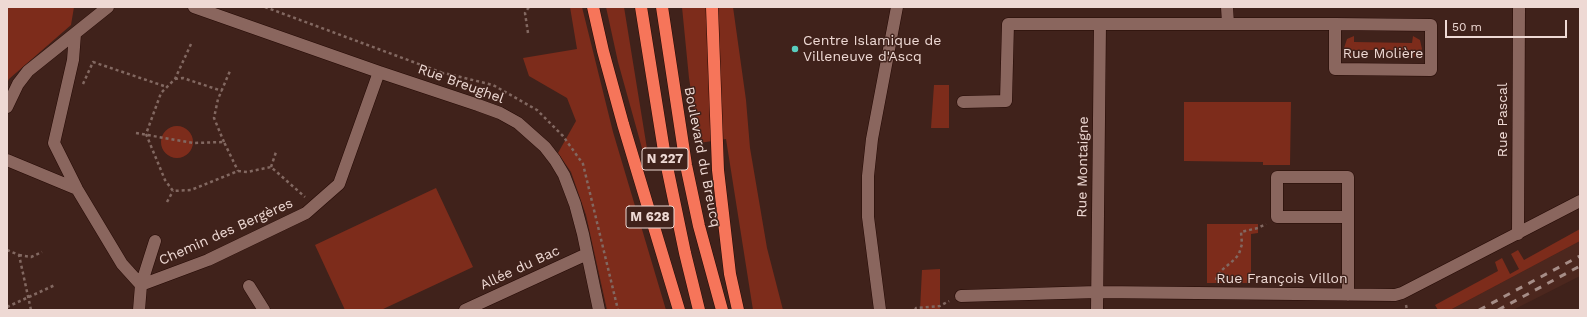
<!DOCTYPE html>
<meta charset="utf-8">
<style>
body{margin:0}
#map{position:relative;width:1587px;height:317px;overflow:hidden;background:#40221b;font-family:"Work Sans",sans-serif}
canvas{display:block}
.frame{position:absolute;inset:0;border:8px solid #eed9d4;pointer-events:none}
.scale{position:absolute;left:1445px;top:20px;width:122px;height:18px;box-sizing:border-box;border:2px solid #eed9d4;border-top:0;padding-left:5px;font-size:12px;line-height:14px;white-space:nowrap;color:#eed9d4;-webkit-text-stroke:3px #40221b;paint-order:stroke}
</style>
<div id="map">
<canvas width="1587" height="317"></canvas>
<div class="frame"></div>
<div class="scale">50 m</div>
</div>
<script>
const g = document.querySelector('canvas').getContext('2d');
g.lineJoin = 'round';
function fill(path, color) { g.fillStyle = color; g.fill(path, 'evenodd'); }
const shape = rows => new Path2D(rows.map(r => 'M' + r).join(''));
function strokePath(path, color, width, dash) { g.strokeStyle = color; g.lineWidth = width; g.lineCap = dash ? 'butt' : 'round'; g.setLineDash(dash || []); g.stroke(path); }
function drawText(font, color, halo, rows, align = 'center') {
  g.font = font + ' "Work Sans",sans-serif'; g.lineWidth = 3; g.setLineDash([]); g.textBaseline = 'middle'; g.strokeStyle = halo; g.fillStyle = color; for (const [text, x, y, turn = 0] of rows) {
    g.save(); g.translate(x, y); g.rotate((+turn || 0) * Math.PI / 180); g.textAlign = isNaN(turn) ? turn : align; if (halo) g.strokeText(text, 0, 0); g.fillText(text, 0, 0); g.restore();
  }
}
const built = shape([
 [1580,241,1580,276,1513,310,1450,310]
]);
const green = shape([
 [7,7,74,7,71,25,9,79,7,83],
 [570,7,582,7,613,132,666,310,607,310,586,215,571,172,558,153,576,121,567,98,529,76,523,58,577,49],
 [606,7,624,7,649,161,645,159,618,62],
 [682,7,733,7,746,100,750,148,767,248,783,310,753,310,726,139,699,143,689,78],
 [1354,36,1354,42,1412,43,1413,36,1420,40,1422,49,1418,55,1413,57,1412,50,1355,50,1354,57,1353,57,1347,54,1344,48,1347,39],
 [934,85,949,85,949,128,931,128],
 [1184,102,1291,102,1290,165,1263,165,1263,162,1184,161],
 '161 142a16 16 0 1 1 32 0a16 16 0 1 1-32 0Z',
 [436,188,473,267,381,310,345,310,315,245],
 [1207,224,1258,224,1258,233,1251,234,1251,283,1207,283],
 [1580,229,1580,241,1450,310,1438,310,1435,305,1498,271,1495,262,1502,258,1510,274,1519,269,1511,254,1518,250,1524,260],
 [940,269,940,310,920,310,922,270]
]);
const path = shape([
 [265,7,443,73],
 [528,33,525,13,529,7],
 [191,44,175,79,161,93,146,134,165,180,173,191,191,190,238,171,247,172,271,167,305,197],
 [436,77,444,73,493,85,537,110,563,136,583,164,618,310],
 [175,79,183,78,222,91],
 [83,84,93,62,167,87],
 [136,133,193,143,224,142,238,171],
 [224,142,214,118,218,99,230,71],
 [271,167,276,152],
 [167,202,173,191],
 [7,250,19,255,31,310],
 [19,255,31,257,42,252],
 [1216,280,1217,277,1222,270,1235,259,1239,254,1242,244,1241,232,1258,228,1266,224],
 [1406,305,1407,310],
 [7,307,55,285],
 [915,310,916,308,940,306,949,301]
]);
const street = shape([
 [194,7,379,72,478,105,500,113,518,123,545,147,555,160,564,175,575,204,583,234,599,310],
 [1227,7,1228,24],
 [75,34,73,60,54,143,77,189,122,264,141,285,208,260,306,213,339,184,379,72],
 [963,102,1006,101,1008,24,1335,24,1335,69,1431,70,1431,25,1335,24],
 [7,107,18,84,28,71,108,7],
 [7,160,77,189],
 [1518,234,1519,7],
 [249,286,264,310],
 [1348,295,1348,177,1277,177,1277,217,1348,217],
 [961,296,1097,292,1395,295,1402,293,1580,201],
 [139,310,141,285,155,241],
 [465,310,587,254],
 [880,310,868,217,868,176,872,139,897,7],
 [1097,310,1100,24]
]);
const highway = shape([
 [593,7,603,51,623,124,679,310],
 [641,7,665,157,685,253,699,310],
 [662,7,686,165,699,226,722,310],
 [712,7,718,170,730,274,738,310]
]);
const rail = shape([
 [1479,310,1580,256],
 [1498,310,1580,266]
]);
const markers = [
 [795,49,4,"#59cebf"]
];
const shields = [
 [665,159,46],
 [650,217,48]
];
const shieldNames = [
 ["N 227",665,159],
 ["M 628",650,217]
];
const poiNames = [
 ["Centre Islamique de",803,41],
 ["Villeneuve d'Ascq",803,57]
];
const streetNames = [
 ["Rue Molière",1383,54],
 ["Rue Breughel",461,84,20],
 ["Rue Pascal",1503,120,-90],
 ["Boulevard du Breucq",702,157,79],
 ["Rue Montaigne",1083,167,-89],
 ["Chemin des Bergères",226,232,-24],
 ["Allée du Bac",520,268,-25],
 ["Rue François Villon",1282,279]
];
fill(built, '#4c271e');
fill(green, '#7d2c1b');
strokePath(street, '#250a05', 13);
strokePath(highway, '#250a05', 13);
strokePath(path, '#826861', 2.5, [3, 3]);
strokePath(street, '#8a665e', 12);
strokePath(highway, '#f6755a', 12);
strokePath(rail, '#a68d87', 3, [7, 7]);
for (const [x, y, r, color] of markers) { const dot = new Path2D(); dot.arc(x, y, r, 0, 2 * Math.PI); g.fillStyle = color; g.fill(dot); strokePath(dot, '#40221b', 1.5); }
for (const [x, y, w] of shields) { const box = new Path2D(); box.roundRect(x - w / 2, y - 11, w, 22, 3); g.fillStyle = '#40221b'; g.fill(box); strokePath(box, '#eed9d4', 1); }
drawText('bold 13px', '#eed9d4', null, shieldNames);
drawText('14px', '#eed9d4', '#40221b', poiNames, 'left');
drawText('14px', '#eed9d4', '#40221b', streetNames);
</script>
